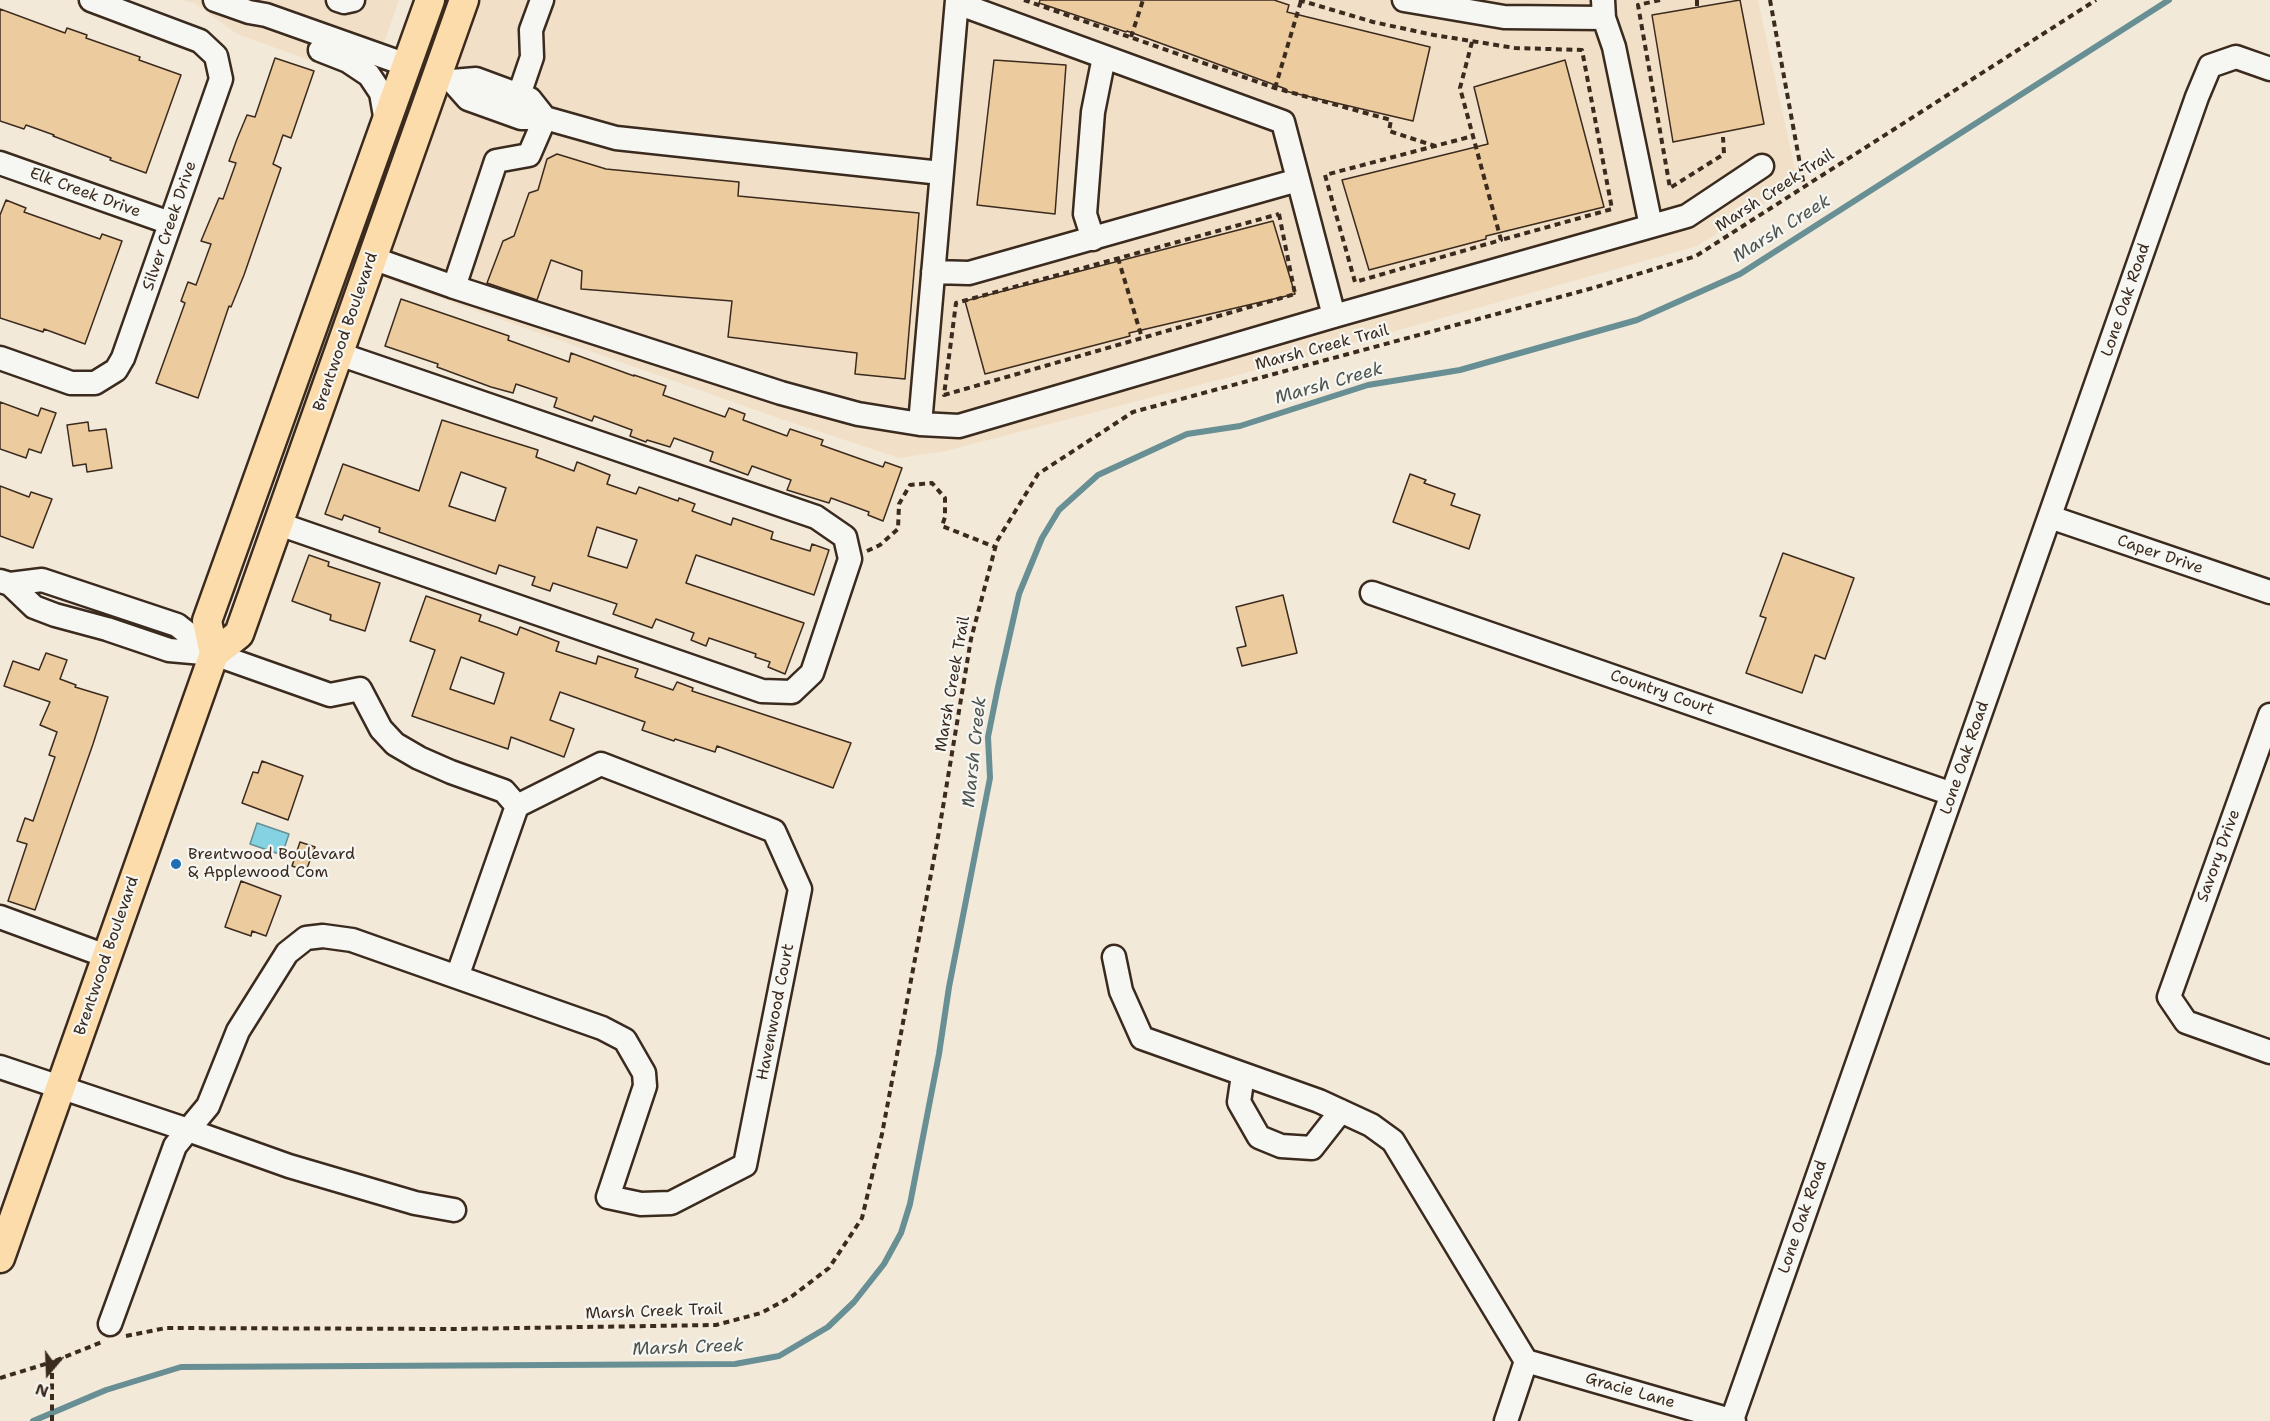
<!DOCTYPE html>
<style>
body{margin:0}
#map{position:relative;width:2270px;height:1421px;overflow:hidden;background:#f3e9d9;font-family:"Shantell Sans",sans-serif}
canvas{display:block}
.north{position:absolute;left:18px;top:1343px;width:60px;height:60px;-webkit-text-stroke:4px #f6f6f2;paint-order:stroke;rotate:199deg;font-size:16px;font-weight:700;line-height:24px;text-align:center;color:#3b2a1e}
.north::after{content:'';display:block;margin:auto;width:21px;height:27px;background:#3b2a1e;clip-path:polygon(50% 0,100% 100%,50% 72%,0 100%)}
</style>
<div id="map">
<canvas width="2270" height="1421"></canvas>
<div class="north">N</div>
</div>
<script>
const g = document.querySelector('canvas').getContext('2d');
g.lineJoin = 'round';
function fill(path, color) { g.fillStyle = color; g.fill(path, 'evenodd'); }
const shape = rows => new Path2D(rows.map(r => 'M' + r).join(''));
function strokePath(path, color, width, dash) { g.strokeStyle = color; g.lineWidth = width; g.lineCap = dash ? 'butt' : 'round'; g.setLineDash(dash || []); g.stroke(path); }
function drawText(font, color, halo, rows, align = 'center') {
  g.font = font + ' "Shantell Sans",sans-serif'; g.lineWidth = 4.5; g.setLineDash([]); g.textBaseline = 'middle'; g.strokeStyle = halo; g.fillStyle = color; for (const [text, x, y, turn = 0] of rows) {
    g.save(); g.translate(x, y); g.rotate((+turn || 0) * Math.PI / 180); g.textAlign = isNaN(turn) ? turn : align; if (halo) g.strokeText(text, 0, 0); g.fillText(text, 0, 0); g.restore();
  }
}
const built = shape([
 [183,0,399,0,370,82,237,34,196,4],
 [477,0,1758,0,1798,183,1697,246,1276,365,946,451,899,458,781,419,381,277]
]);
const water = shape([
 [257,823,289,834,282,855,250,844,257,823]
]);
const stream = shape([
 [33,1421,106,1390,181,1367,735,1364,779,1356,828,1327,854,1302,884,1264,901,1233,910,1204,939,1054,949,987,990,778,988,737,998,687,1019,594,1042,538,1059,510,1098,475,1187,434,1240,426,1368,385,1460,370,1637,320,1740,274,2169,0]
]);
const building = shape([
 [1040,0,1274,0,1289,5,1287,12,1430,47,1413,121,1285,91,1286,89,1127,31,1126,32,1039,3,1040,0],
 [1740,0,1764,124,1673,142,1652,15,1740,0],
 [0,9,65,33,67,28,87,35,86,38,140,57,139,60,181,75,146,173,110,160,111,158,53,136,54,135,26,125,24,129,0,121,0,9],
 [275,58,314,71,291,138,283,135,273,164,281,168,244,275,231,307,229,306,198,398,156,383,185,303,181,301,188,282,196,285,211,244,201,241,219,198,223,199,236,163,229,161,237,139,247,115,255,117,275,58],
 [994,60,1066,65,1055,214,977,205,994,60],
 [1565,60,1604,207,1486,236,1486,239,1369,270,1342,180,1488,144,1474,87,1565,60],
 [557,154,606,169,739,182,738,196,919,213,905,379,855,374,857,353,728,337,732,301,581,289,582,271,551,260,537,300,487,283,503,241,514,236,529,193,538,190,547,159,557,154],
 [6,200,26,208,24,212,100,239,102,234,122,241,85,344,44,329,43,332,0,318,0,215,6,200],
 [1273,221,1295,294,1129,333,1130,336,985,374,965,301,1273,221],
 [401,299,509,336,508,340,569,362,571,353,634,376,634,375,666,386,663,395,725,417,729,408,745,414,743,420,787,436,790,429,823,440,821,445,883,467,885,462,902,468,883,521,868,515,869,512,831,498,829,503,787,490,791,480,752,466,748,475,710,461,713,452,674,438,670,447,647,440,646,442,630,436,632,430,594,416,592,421,554,407,557,398,516,384,513,393,491,387,437,367,438,364,385,346,401,299],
 [0,402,38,416,41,408,56,413,41,453,29,449,26,458,0,449,0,402],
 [442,420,538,450,536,457,574,471,577,462,610,475,607,484,636,494,639,487,678,501,679,498,695,504,692,511,731,525,733,518,773,532,771,539,810,551,812,544,829,550,814,595,696,555,686,583,804,623,785,674,768,667,770,662,755,657,756,654,709,638,706,646,691,640,694,633,656,619,652,628,613,614,617,604,553,583,550,591,532,585,535,577,499,565,496,574,379,532,380,528,344,515,342,520,325,514,343,464,419,491,442,420],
 [461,472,506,488,495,521,449,506,461,472],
 [597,527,637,540,627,568,588,556,597,527],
 [88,422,89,431,106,429,112,468,87,472,86,464,73,466,67,425,88,422],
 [1410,474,1426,480,1424,483,1455,494,1451,505,1480,515,1469,549,1393,522,1410,474],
 [0,486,29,497,31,492,52,499,33,548,0,536,0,486],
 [1783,553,1854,578,1825,659,1815,655,1802,693,1746,673,1766,618,1760,616,1783,553],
 [309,555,329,562,328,566,380,583,365,631,330,620,331,615,292,601,309,555],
 [1283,595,1297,653,1242,666,1237,648,1246,646,1236,607,1283,595],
 [426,596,481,615,479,621,499,628,517,635,520,627,559,642,556,651,596,664,598,656,622,664,638,669,635,677,673,690,677,682,693,688,692,691,851,743,833,788,717,746,715,752,675,739,674,741,642,730,645,722,560,692,550,720,574,729,564,757,511,737,508,749,412,716,435,650,410,641,426,596],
 [461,657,504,673,494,704,450,689,461,657],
 [46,653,67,660,60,679,76,685,75,687,108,697,93,744,35,910,8,901,27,844,17,841,25,818,33,821,55,757,49,755,57,732,40,725,50,702,4,686,13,661,39,670,46,653],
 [262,761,303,776,288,820,242,803,253,772,258,773,262,761],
 [300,842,315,847,306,871,292,866,300,842],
 [241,881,281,896,266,936,252,931,251,936,225,927,241,881]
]);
const path = shape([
 [1024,0,1275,88,1391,120,1389,131,1435,146],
 [1299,0,1373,22,1434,35,1515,48,1582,50,1612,209,1501,240],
 [1660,0,1638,5,1670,188,1724,154,1723,137],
 [1697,0,1697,7],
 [1770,0,1804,186],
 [1131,37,1143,0],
 [1472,42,1460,88,1501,240,1355,282,1325,175,1473,136],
 [1275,88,1301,1],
 [1279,214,1295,294,944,395,956,303,1279,214],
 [1118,258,1142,338],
 [867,551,880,545,898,529,899,504,910,485,932,483,945,498,945,517,942,526,995,547],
 [126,1336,166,1328,453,1329,716,1325,761,1313,791,1297,829,1268,862,1218,882,1134,938,837,971,639,997,541,1038,474,1133,412,1593,288,1696,256,2096,0],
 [0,1378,52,1362],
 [52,1421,52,1362,102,1342]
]);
const minor = shape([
 [215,0,249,12,266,15,407,65],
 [338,0,344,2,353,0],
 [1404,0,1504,17,1604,18,1603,0],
 [957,3,1283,122,1334,316],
 [1604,18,1614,47,1651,226],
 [320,50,348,61,369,75,381,93,386,122],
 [443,78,452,81,476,79,530,99,545,118],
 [452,81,468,99,521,118,545,118,616,138,941,173],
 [519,95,532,57,531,30,542,0],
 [545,118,529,155,496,161,454,287,781,393,858,414,920,424,959,426,1334,316,1687,216,1762,166],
 [0,163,170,223],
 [1093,239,1085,214,1093,112,1104,57],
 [372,258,454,287],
 [933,272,969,273,1298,180],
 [0,358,71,383,95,383,116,370,123,358,221,79,216,56,200,41,91,0],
 [920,424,957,0],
 [2050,517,2270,592],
 [279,524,762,691,792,692,812,673,850,559,845,537,816,517,339,354],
 [0,581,10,584,42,580,177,625,214,654],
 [10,584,34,607,55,615,107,629,169,650,214,654,330,695,360,689,381,729,395,744,419,758,451,772,504,791,517,806],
 [1372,593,1952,794],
 [2270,715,2169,997,2186,1022,2270,1052],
 [0,917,106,956],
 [1114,957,1121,991,1142,1038,1319,1101,1371,1125,1393,1141,1526,1361],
 [0,1067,188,1130,208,1106,238,1031,287,953,306,938,323,936,352,940,602,1028,625,1040,644,1073,645,1086,608,1197,641,1204,671,1203,745,1165,800,889,774,831,601,764,517,806,457,977],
 [1243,1075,1239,1102,1259,1137,1281,1146,1312,1148,1341,1111],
 [110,1324,175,1146,188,1130,289,1166,415,1203,454,1210],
 [1526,1361,1734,1421],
 [1732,1420,2197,97,2210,66,2236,57,2270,69],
 [1506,1421,1526,1361]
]);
const major = shape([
 [214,654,239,634,464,0],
 [0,1258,214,654,207,621,430,0]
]);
const markers = [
 [176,864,6,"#1f6fb2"]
];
const streetNames = [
 ["Marsh Creek Trail",1775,191,-33],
 ["Elk Creek Drive",85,193,20],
 ["Silver Creek Drive",170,226,-71],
 ["Lone Oak Road",2126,300,-71],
 ["Brentwood Boulevard",346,332,-71],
 ["Marsh Creek Trail",1322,348,-15],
 ["Caper Drive",2160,555,19],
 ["Marsh Creek Trail",953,684,-80],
 ["Country Court",1662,693,19],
 ["Lone Oak Road",1965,758,-71],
 ["Savory Drive",2219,856,-70],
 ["Brentwood Boulevard",107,956,-71],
 ["Havenwood Court",776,1012,-79],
 ["Lone Oak Road",1803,1217,-71],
 ["Marsh Creek Trail",654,1312,-2],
 ["Gracie Lane",1630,1391,16]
];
const poiNames = [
 ["Brentwood Boulevard",188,855],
 ["& Applewood Com",188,873]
];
const waterNames = [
 ["Marsh Creek",1782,229,-32],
 ["Marsh Creek",1329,384,-16],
 ["Marsh Creek",975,752,-84],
 ["Marsh Creek",688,1348,-2]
];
fill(built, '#f1e0c7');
fill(water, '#85d2e3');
strokePath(water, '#678f94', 1.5);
strokePath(stream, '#678f94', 6);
fill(building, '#eccb9e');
strokePath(building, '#3b2a1e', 1.5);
strokePath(minor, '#3b2a1e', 27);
strokePath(major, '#3b2a1e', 33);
strokePath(path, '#3b2a1e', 4, [6, 4.5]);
strokePath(minor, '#f6f6f2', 22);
strokePath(major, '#fcdcab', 28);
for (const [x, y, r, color] of markers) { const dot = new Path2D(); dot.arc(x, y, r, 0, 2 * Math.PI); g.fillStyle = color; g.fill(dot); strokePath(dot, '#f6f6f2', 2); }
drawText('16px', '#3b2a1e', '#f6f6f2', streetNames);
drawText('16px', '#3b2a1e', '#f6f6f2', poiNames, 'left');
drawText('italic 18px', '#4e544f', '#f6f6f2', waterNames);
</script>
